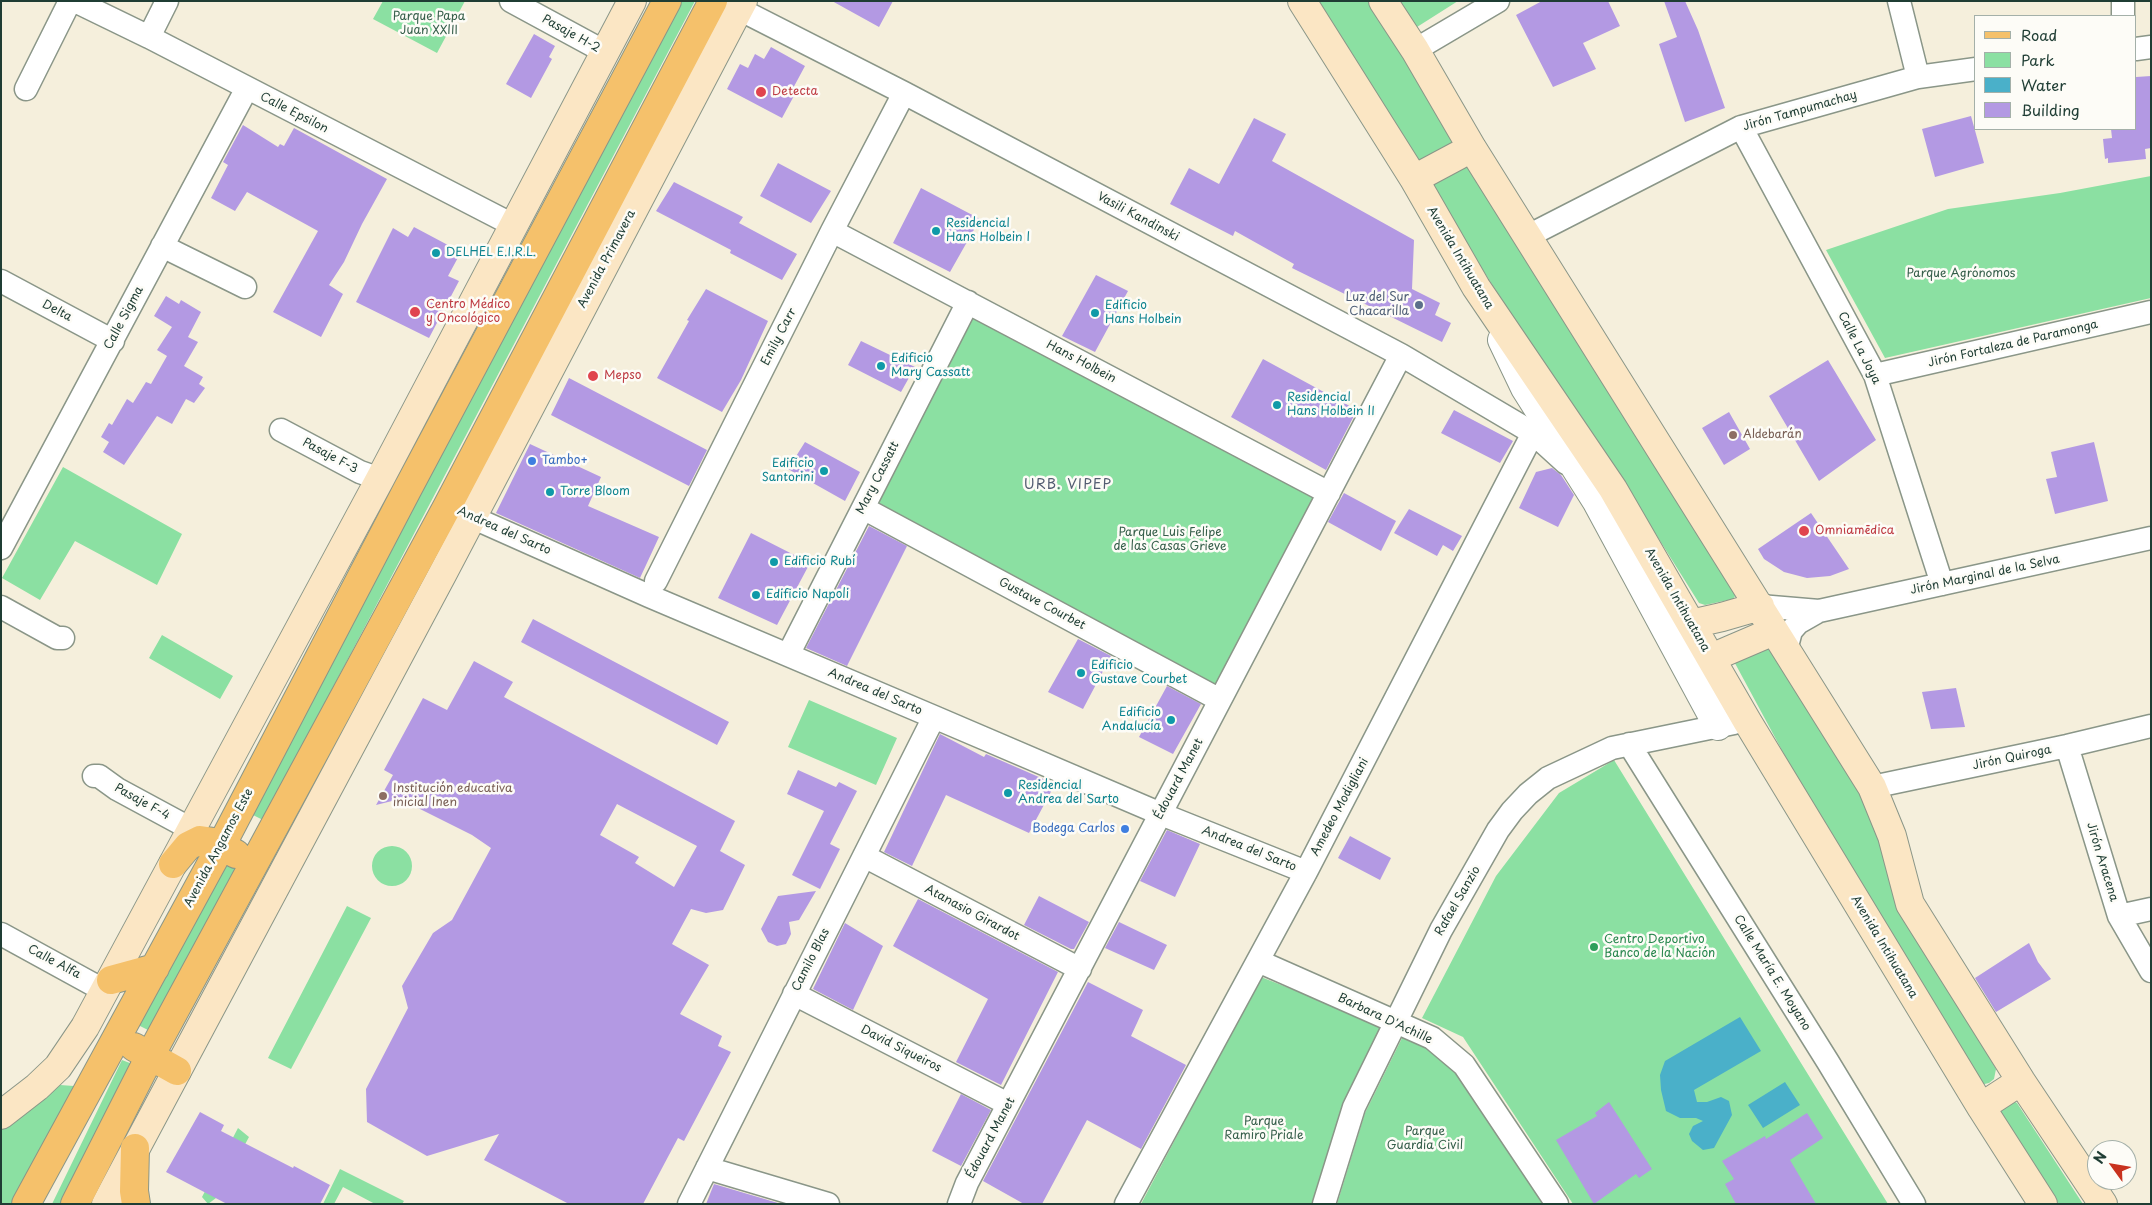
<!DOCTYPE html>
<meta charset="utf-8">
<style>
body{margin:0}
#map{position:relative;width:2152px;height:1205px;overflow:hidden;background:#f5efdc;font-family:"Playpen Sans",sans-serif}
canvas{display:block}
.frame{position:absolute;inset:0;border:2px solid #1f3d34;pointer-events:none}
.legend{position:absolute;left:1974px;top:15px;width:162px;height:115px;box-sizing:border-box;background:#fdfcf7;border:1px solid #a4b0a9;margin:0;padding:6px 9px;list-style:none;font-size:15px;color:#1f3d34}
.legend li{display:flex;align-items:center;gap:10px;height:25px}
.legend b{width:25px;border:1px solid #a4b0a9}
.north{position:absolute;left:2087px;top:1140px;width:50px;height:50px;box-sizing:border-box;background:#fdfcf7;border:1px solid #a4b0a9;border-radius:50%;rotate:302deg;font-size:14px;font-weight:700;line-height:20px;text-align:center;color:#1f3d34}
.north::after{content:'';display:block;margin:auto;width:18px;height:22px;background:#c8321e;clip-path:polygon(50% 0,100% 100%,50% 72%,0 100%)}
</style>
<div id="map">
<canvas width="2152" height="1205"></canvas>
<div class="frame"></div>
<ul class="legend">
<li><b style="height:6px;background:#f5c16b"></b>Road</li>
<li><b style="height:14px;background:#8be0a2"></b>Park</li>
<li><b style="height:14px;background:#4ab0c9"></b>Water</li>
<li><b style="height:14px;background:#b399e3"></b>Building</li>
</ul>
<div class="north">N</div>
</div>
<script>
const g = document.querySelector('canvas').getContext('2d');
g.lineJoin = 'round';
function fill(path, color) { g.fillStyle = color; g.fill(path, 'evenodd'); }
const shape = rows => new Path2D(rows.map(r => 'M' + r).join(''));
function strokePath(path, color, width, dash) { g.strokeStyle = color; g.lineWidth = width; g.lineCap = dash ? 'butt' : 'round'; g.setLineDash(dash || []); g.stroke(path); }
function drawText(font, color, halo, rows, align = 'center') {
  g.font = font + ' "Playpen Sans",sans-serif'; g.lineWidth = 5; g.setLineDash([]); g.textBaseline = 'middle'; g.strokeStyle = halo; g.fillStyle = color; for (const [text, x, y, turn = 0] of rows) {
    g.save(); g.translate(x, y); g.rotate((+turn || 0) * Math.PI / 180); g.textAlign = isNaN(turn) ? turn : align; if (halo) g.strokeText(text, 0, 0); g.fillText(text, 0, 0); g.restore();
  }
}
const green = shape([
 [383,1,465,1,437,53,373,19],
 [678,1,695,1,263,820,249,813],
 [1317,1,1376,1,1458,145,1422,166],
 [1400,1,1458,1,1417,27],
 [1467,158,1738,592,1733,599,1705,605,1699,603,1625,485,1542,362,1466,244,1431,180],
 [2151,176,2151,298,1885,358,1826,250,1948,209,2060,193],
 [972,311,1318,495,1218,690,873,505],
 [63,467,182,534,157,585,75,541,40,600,2,578],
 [162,635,233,676,220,699,149,658],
 [1766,639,1871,812,1913,927,1996,1069,1994,1079,1989,1083,1980,1085,1798,780,1730,654],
 [809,700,897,738,876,785,788,747],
 [1614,760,1888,1204,1573,1204,1463,1037,1422,1018,1496,876,1559,793],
 '372 866a20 20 0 1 1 40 0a20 20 0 1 1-40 0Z',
 [226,862,239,868,150,1031,138,1025],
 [347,906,371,918,291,1069,268,1058],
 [1261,977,1388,1027,1319,1204,1141,1204],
 [1404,1034,1438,1051,1457,1071,1543,1204,1337,1204,1365,1113],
 [122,1060,135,1065,65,1204,52,1204],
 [60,1085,74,1086,11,1204,1,1204,1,1130,29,1111],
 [2015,1102,2017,1103,2083,1204,2059,1204,2000,1117,2001,1110,2009,1103],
 [238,1128,249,1137,216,1198,208,1204,202,1197],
 [340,1169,404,1201,402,1204,375,1204,343,1187,334,1204,323,1204]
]);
const water = shape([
 [1740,1017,1761,1051,1694,1090,1697,1102,1707,1102,1721,1097,1729,1101,1732,1115,1714,1148,1703,1150,1692,1141,1689,1134,1693,1126,1703,1121,1696,1118,1680,1118,1666,1111,1661,1090,1660,1075,1665,1061],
 [1785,1082,1800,1105,1763,1128,1748,1105]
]);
const building = shape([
 [832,1,893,1,879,27],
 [1542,1,1608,1,1620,26,1583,43,1596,69,1553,87,1516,15],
 [1664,1,1685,1,1698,30,1725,108,1685,122,1659,44,1677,37],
 [534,34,555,46,549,57,552,59,531,98,506,84],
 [771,47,805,66,791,92,795,94,782,118,727,89,740,64,748,68,755,54,764,59],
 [2151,76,2151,148,2145,149,2146,159,2108,163,2108,158,2105,159,2103,139,2112,138,2111,129,2136,129,2136,77],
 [1971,116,1984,163,1935,177,1922,129],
 [1254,118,1286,134,1272,161,1414,240,1412,289,1440,303,1435,315,1451,323,1442,342,1292,268,1294,264,1235,231,1233,236,1170,204,1189,168,1219,184],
 [243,125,278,147,280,144,284,146,294,128,387,179,362,224,344,262,329,285,343,294,321,337,273,312,318,231,247,192,235,211,211,198,228,165,223,162],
 [778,163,831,191,811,223,760,196],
 [674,182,743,217,739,223,797,254,782,280,730,253,731,250,656,211],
 [921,188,980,219,950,272,893,243],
 [414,227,461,252,448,276,459,281,429,338,356,302,393,228,408,237],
 [1096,275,1128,291,1095,352,1062,336],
 [706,289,768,321,741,380,722,412,657,378,689,321,687,320],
 [166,296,179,304,181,300,201,312,188,337,198,342,184,366,203,377,199,384,205,388,194,403,186,399,172,424,157,416,124,465,103,452,109,442,101,437,109,423,112,425,127,399,133,403,146,382,151,384,167,356,157,350,172,327,154,316],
 [861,341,915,367,901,392,848,365],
 [1263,359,1357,410,1326,470,1231,417],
 [1828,360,1876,440,1819,481,1769,396],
 [569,378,707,450,689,486,551,415],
 [1454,410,1513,441,1500,463,1441,433],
 [1729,412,1750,449,1724,465,1702,428],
 [805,442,860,472,845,501,788,469],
 [2094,442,2108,501,2055,514,2046,479,2057,477,2051,452],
 [530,444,601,477,588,506,659,537,640,578,496,513],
 [1552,468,1561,475,1574,495,1558,527,1519,508,1536,472],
 [1344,493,1396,521,1381,551,1328,522],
 [1409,509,1462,536,1453,551,1443,545,1437,556,1394,533],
 [1811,513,1849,569,1830,576,1807,578,1784,572,1764,559,1758,549],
 [869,526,907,546,847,666,806,648],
 [751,533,810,563,777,625,718,598],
 [533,619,729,722,717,745,521,642],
 [1078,639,1111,656,1083,709,1048,692],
 [474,661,513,682,504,697,735,821,720,851,745,865,723,910,706,913,691,909,672,944,709,965,680,1014,722,1036,718,1046,731,1052,684,1141,678,1138,643,1204,569,1204,484,1160,499,1134,427,1156,367,1122,366,1089,408,1008,402,986,433,933,452,920,491,848,472,835,400,799,376,805,393,775,384,770,423,698,447,710],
 [617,804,697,846,674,887,635,863,639,857,600,835],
 [1167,686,1201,704,1173,754,1139,737],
 [1956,688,1965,727,1931,729,1922,692],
 [940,734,984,757,986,754,1055,784,1029,833,946,795,912,866,884,852],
 [798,770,836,787,839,782,857,791,830,844,840,849,820,889,792,875,824,811,787,794],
 [1167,830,1200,844,1175,897,1140,881],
 [1350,836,1391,858,1380,880,1338,858],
 [816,891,799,920,789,922,791,934,786,944,777,946,768,942,761,929,778,896],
 [1039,896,1089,922,1074,949,1071,949,1024,925],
 [918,899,1058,972,1001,1085,956,1062,988,999,893,946],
 [1119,922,1167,945,1154,970,1105,948],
 [845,923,883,946,853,1010,813,989],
 [2029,943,2038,962,2051,979,1996,1012,1975,978],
 [1088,982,1143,1010,1131,1036,1186,1065,1141,1149,1087,1120,1042,1204,1024,1204,983,1181],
 [961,1094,991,1110,961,1166,932,1151],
 [1609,1102,1652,1169,1639,1178,1636,1174,1594,1204,1556,1140,1597,1116,1595,1113],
 [200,1112,224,1125,221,1131,293,1168,294,1166,330,1185,320,1204,227,1204,166,1172],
 [1807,1113,1823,1138,1790,1160,1816,1204,1736,1204,1725,1184,1734,1179,1722,1161,1765,1136,1766,1139],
 [714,1184,778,1203,778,1204,706,1204]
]);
const minor = shape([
 [75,1,149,37,513,225],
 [511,1,605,52],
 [1899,1,1918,77],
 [739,9,904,93,1401,355,1533,433,1566,463],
 [2123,16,2123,1],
 [149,37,167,1],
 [2136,49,2151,47],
 [1415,50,1498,1],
 [26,89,70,1],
 [1741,127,1875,375,1942,584],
 [832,231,1329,493],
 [1528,236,1741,127,1918,77,1976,69],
 [162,246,245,287],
 [1,281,113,341],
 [1875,375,2151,312],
 [281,430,360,472,380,479],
 [863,508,1220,700],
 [458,511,649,596,934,717,1161,814,1306,872],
 [1,548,247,88],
 [656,581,832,231,904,93],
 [1760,606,1819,611],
 [1,607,57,638,63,638],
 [1786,650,1791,631,1798,623,1819,611,2151,538],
 [788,655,968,302],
 [1629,744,1828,1062,1914,1204],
 [2067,746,2119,916,2151,971],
 [94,776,99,776,117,789,191,829],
 [1872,787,2067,746,2151,726],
 [864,856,1080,969],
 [2119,916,2151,909],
 [1,934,105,991],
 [1258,961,1432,1038,1464,1065,1557,1204],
 [794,994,1008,1104],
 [707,1168,828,1204],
 [689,1204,934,717],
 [959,1204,967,1183,1401,355],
 [1126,1204,1306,872,1533,433],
 [1324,1204,1354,1107,1441,930,1498,830,1512,811,1528,794,1548,778,1612,748,1734,723]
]);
const tertiary = shape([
 [1502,340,1525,388,1597,502,1718,726]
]);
const secondary = shape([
 [1302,1,1414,179,1476,287,1613,489,1747,721,1981,1107,2043,1204],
 [1383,1,1415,50,1472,148,1872,787,1892,836,1910,904,2021,1081,2103,1204],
 [1414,179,1472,148],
 [1691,624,1722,617,1760,606],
 [1711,658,1774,631],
 [1981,1107,2021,1081],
 [1,1115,37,1087,58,1067,85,1027,380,479,632,1],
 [106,1204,443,573,743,1]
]);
const primary = shape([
 [173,864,188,846,200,840,214,842,236,854],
 [111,980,155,968],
 [134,1047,177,1071],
 [135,1148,134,1191,136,1204],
 [26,1204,221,846,407,490,667,1],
 [75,1204,150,1056,447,507,713,1]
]);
const markers = [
 [761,92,6,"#e0444e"],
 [936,231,5,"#0f9aa8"],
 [436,253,5,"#0f9aa8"],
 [1419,305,5,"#5c6f8a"],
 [415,312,6,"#e0444e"],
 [1095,313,5,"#0f9aa8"],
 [881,366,5,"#0f9aa8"],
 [593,376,6,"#e0444e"],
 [1277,405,5,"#0f9aa8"],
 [1733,435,5,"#8d6e63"],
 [532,461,5,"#3f7fe0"],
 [824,471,5,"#0f9aa8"],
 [550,492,5,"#0f9aa8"],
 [1804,531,6,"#e0444e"],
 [774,562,5,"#0f9aa8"],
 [756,595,5,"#0f9aa8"],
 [1081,673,5,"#0f9aa8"],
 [1171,720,5,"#0f9aa8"],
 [1008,793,5,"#0f9aa8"],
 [383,796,5,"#8d6e63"],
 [1125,829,5,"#3f7fe0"],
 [1594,947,5,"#2e9e5b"]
];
const parkNames = [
 ["Parque Papa",429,17],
 ["Juan XXIII",429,31],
 ["Parque Agrónomos",1961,274],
 ["Parque Luis Felipe",1170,533],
 ["de las Casas Grieve",1170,547],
 ["Parque",1264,1122],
 ["Ramiro Priale",1264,1136],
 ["Parque",1425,1132],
 ["Guardia Civil",1425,1146]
];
const streetNames = [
 ["Pasaje H-2",571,34,29],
 ["Jirón Tampumachay",1800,111,-16],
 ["Calle Epsilon",294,113,27],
 ["Vasili Kandinski",1138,217,28],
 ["Avenida Intihuatana",1460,258,59],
 ["Avenida Primavera",607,259,-62],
 ["Delta",57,311,28],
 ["Calle Sigma",124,318,-62],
 ["Emily Carr",779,337,-63],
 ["Jirón Fortaleza de Paramonga",2013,344,-13],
 ["Calle La Joya",1859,348,63],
 ["Hans Holbein",1081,362,28],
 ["Pasaje F-3",330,456,28],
 ["Mary Cassatt",878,478,-63],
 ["Andrea del Sarto",504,531,24],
 ["Jirón Marginal de la Selva",1985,575,-12],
 ["Avenida Intihuatana",1677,600,60],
 ["Gustave Courbet",1042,604,28],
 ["Andrea del Sarto",875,692,23],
 ["Jirón Quiroga",2012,758,-12],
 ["Édouard Manet",1179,779,-62],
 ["Pasaje F-4",142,802,29],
 ["Amedeo Modigliani",1340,807,-62],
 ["Avenida Angamos Este",219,848,-62],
 ["Andrea del Sarto",1249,849,22],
 ["Jirón Aracena",2102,862,73],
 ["Rafael Sanzio",1458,901,-60],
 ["Atanasio Girardot",972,913,28],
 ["Avenida Intihuatana",1884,947,59],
 ["Camilo Blas",811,960,-63],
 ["Calle Alfa",54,962,28],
 ["Calle María E. Moyano",1772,973,58],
 ["Barbara D'Achille",1385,1019,25],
 ["David Siqueiros",901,1049,27],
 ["Édouard Manet",991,1138,-62]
];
const healthNames = [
 ["Detecta",772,92],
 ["Centro Médico",426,305],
 ["y Oncológico",426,319],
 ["Mepso",604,376],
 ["Omniamēdica",1815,531]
];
const cultureNames = [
 ["Residencial",946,224],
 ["Hans Holbein I",946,238],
 ["DELHEL E.I.R.L.",446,253],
 ["Edificio",1105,306],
 ["Hans Holbein",1105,320],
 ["Edificio",891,359],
 ["Mary Cassatt",891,373],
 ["Residencial",1287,398],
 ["Hans Holbein II",1287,412],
 ["Edificio",814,464,"right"],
 ["Santorini",814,478,"right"],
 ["Torre Bloom",560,492],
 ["Edificio Rubí",784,562],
 ["Edificio Napoli",766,595],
 ["Edificio",1091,666],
 ["Gustave Courbet",1091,680],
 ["Edificio",1161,713,"right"],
 ["Andalucía",1161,727,"right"],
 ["Residencial",1018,786],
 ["Andrea del Sarto",1018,800]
];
const serviceNames = [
 ["Luz del Sur",1409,298],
 ["Chacarilla",1409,312]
];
const educationNames = [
 ["Aldebarán",1743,435],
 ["Institución educativa",393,789],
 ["inicial Inen",393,803]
];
const shopNames = [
 ["Tambo+",542,461],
 ["Bodega Carlos",1115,829,"right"]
];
const leisureNames = [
 ["Centro Deportivo",1604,940],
 ["Banco de la Nación",1604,954]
];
const neighbourhoodNames = [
 ["URB. VIPEP",1068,485]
];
fill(green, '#8be0a2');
fill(water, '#4ab0c9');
fill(building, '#b399e3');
strokePath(minor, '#8a9688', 25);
strokePath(tertiary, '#8a9688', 30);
strokePath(secondary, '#8a9688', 30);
strokePath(primary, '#8a9688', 30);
strokePath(minor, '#fff', 22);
strokePath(tertiary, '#fff', 28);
strokePath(secondary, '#fbe6c4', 28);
strokePath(primary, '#f5c16b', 28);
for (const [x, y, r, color] of markers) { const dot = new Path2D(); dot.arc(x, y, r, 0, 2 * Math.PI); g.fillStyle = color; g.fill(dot); strokePath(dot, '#fdfcf7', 2); }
drawText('12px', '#355e4a', '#fdfcf7', parkNames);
drawText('12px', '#1f3d34', '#fdfcf7', streetNames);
drawText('12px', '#be3a42', '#fdfcf7', healthNames, 'left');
drawText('12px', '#0d838f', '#fdfcf7', cultureNames, 'left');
drawText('12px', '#4e5e75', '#fdfcf7', serviceNames, 'right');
drawText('12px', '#785e54', '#fdfcf7', educationNames, 'left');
drawText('12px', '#366cbe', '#fdfcf7', shopNames, 'left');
drawText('12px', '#27864d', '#fdfcf7', leisureNames, 'left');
g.letterSpacing = '1px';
drawText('14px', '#535d71', '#fdfcf7', neighbourhoodNames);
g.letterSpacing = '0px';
</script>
